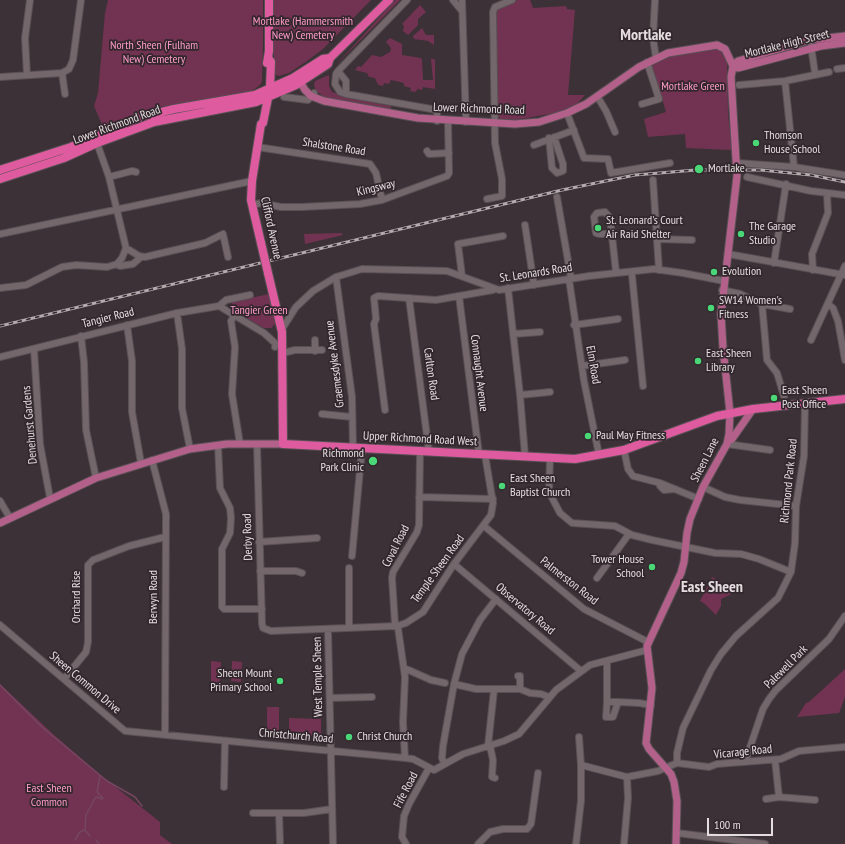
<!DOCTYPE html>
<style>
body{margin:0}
#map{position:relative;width:845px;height:844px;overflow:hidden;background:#3c3136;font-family:"PT Sans Narrow",sans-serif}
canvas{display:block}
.scale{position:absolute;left:707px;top:818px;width:66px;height:18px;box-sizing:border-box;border:2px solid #e4dde0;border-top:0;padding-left:5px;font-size:12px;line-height:14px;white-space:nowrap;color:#e4dde0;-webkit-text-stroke:3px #32272c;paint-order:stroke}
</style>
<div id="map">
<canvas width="845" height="844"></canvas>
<div class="scale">100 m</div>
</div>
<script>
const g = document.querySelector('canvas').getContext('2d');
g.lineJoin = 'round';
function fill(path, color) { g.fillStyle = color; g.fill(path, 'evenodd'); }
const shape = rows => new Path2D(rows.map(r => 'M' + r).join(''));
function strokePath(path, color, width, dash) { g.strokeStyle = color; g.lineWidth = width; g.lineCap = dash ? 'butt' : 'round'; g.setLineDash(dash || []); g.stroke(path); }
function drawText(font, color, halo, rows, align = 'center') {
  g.font = font + ' "PT Sans Narrow",sans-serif'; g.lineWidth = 3.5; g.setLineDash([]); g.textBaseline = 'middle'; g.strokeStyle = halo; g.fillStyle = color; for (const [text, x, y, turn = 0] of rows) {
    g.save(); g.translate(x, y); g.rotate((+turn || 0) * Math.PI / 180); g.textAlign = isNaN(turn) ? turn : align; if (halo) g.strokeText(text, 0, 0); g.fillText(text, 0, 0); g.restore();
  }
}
const green = shape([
 [108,0,263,0,263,43,262,81,260,85,252,91,154,108,141,112,104,129,94,106,98,93,105,13],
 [273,0,371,0,323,49,307,61,289,73,279,76,276,75,274,69],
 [395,0,400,0,333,68,319,76,334,67],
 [517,0,530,0,533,8,566,6,567,9,575,10,568,95,585,95,577,104,555,113,515,120,501,119,496,116,496,10],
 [420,5,426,12,418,19,418,25,408,35,403,31,404,26,402,24],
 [422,28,426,35,434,35,434,45,428,41,414,39,413,36],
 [390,38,402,44,402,55,421,58,422,60,423,80,433,80,431,59,435,59,435,89,423,87,422,90,417,89,416,92,410,91,411,88,404,86,404,83,391,80,389,84,384,83,383,86,378,85,375,78,369,77,367,73,355,70,358,66,361,67,372,55,381,57,390,52,391,48,386,42],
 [714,48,721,49,727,58,728,114,732,150,686,148,685,134,648,137,644,119,666,112,652,65,670,57],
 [329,75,329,86,332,92,354,99,391,106,391,109,326,98,316,91,314,85,315,81],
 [341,233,343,235,305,244,304,234],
 [269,294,275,321,275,324,271,328,264,328,234,311,231,308,232,302],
 [712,577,721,582,722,585,729,586,728,591,731,592,730,595,721,599,721,606,716,615,705,604,700,601],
 [211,661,221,662,220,682,211,682],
 [232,661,242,662,241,682,231,681],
 [845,669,845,697,839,713,797,717,806,703,809,702],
 [0,684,54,735,103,777,160,822,160,835,172,844,0,844],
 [267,707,279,707,279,733,267,733],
 [289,718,321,719,321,736,289,736]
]);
const stream = shape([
 [0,685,42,727,107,781,135,797,142,806],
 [100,776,97,792,103,798],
 [90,836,85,830,86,815,95,798,97,797,102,799],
 [75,840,80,832,84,830],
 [96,840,99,844]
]);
const minor = shape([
 [453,0,462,11],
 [462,0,466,122],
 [655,0,653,38,656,58],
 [810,40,815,73],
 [837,69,845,68],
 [338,71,407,0],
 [62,73,65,94],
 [27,75,25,38,30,0],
 [0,77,62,73,69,69,73,60,81,0],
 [785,81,794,167],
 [739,85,785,81,829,72],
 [346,94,346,81,338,71,336,74,335,84,340,92,346,94,437,110,437,121],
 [597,96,606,111,615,132],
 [284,97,308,100,314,93],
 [642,104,659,99,647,62],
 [567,113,584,158,608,159,611,173,670,163],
 [549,138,552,168,557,173,563,171,563,164,554,137],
 [97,143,109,177,126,248],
 [534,145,574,130],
 [257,147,370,164,376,173,382,200],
 [427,151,429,154,449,153],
 [737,163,794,167,845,175],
 [109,177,132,171,136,172],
 [747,177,811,191,845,195],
 [653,180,659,270],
 [557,197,571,278],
 [487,199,502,196,502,179,495,143,493,12,495,7,512,0],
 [252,205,261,203,281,207,302,207,360,204,382,200,447,176,449,173,448,121],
 [525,225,534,285],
 [0,234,252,181],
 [610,234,600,234,596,233,594,217,597,213,605,212,610,218,616,272],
 [657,239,692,240],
 [728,254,845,275],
 [141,257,133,264,120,266,117,264,122,258,126,248,139,256,145,257,205,243,223,234,228,257],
 [774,263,786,184],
 [813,270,812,254,828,213,827,194],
 [632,275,643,386],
 [462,276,458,244,503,236],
 [336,277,352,397,353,448],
 [569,279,584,381,599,455],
 [0,288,26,285,62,267,76,265,107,267,117,264],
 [508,288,520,395,525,456],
 [722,290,740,294,762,304,767,360,777,373,784,396],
 [459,296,479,454],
 [409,298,429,452],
 [762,304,790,309],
 [828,304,833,308,838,321,845,360],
 [219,306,264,333,276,344,275,347],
 [177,313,182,349,182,408,190,449],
 [234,316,231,321,235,347,232,394,240,444],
 [127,325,132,361,132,412,141,463],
 [574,325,618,319],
 [282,329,296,307,313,291,336,277,362,269,447,271,499,290,589,276,654,269,683,273,724,281],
 [513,334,540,332],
 [81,336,84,362,86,430,96,478],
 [315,340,315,351],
 [811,340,845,266],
 [34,349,40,444,50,498],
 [283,353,295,350,322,350],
 [0,357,177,313,219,306,226,300,250,295],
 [582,366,625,360],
 [520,395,550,392],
 [385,410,374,324,376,319,374,298,378,296,436,300,493,290],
 [322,414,352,417],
 [257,444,262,624,263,628,271,631,397,626,406,623,423,612,454,564,491,515,493,503,485,455],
 [727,444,770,450],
 [218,445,220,488,230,508,231,518,230,533,222,549,222,607,224,609,262,609],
 [624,450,628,469,633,476,660,483,699,499],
 [550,458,549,492,560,513,572,523,615,526,632,535,652,540,715,553,741,554,759,559,791,572],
 [152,460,166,514,165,735],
 [660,483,660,486,664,490,675,489],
 [703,487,725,497,740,500,796,506],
 [419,497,493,499],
 [0,501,10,518],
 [484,526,584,609,648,642],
 [259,542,317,538],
 [352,556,362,448],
 [454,564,581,671],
 [349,568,349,628],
 [260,571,296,571,302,573],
 [597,578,629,534],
 [0,625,125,731,405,758,413,759,434,770,463,754,504,741,519,734,556,690,590,665,647,650],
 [328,630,333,844],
 [404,668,431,680,445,683],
 [518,676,520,676,520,689],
 [64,679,86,652,88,642,88,565,93,560,129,546,165,537],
 [454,684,476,689,520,689,530,693,541,694,549,697],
 [330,698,372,697],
 [607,702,607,661],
 [618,702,613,717,606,717,607,702,618,702,639,703,651,705],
 [579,737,581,765],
 [488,746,494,690],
 [490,746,493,760,492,777,495,778],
 [405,758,403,722,405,677,398,628,395,624,392,578,393,572,417,532,419,525,420,452],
 [775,760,779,797,815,800],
 [745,762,763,709,769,699,776,690,829,639,845,616],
 [444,763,442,758,443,746,454,684,462,654,480,620,496,599],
 [677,763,677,753,683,728,711,670,721,654,736,636,778,598,791,572,795,543,796,506,804,456,805,403],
 [224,787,225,741],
 [766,799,779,797],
 [253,813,304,813,332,809],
 [279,813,280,842],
 [677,833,765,844],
 [406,844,402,837,404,816,409,804,429,768],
 [478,844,490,832,503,829,527,829,531,824,538,773],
 [576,844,581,801,581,765,627,777,658,771,677,763,709,767,717,764,781,759,799,751,845,747],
 [624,844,628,798,627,777]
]);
const major = shape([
 [733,66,738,61,809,40,845,36],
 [733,66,738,68,821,46,845,43],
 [298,78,305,90,311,96,324,101,418,118,515,124,539,122,567,113,586,104,639,67,668,53,717,45,725,49,733,66],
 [728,441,732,439,753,409],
 [0,523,96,478,190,449,227,444,283,444],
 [676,844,677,801,674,782,671,774,649,749,646,743,652,688,647,646,681,573,684,562,687,533,690,519,703,487,727,444,729,434,730,413,723,348,721,314,737,176,731,77,733,66]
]);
const highway = shape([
 [267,63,269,51,269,0],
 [0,170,71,147,141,117,174,109,255,95,293,78,323,59,330,58],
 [0,179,64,158,97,143,154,122,256,102,296,85,328,64,330,58,389,0],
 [261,243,251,200,252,181,261,124,263,123,270,88,271,62,269,59],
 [268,273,282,332,283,444,575,459,624,450,717,416,753,409,845,399]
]);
const rail = shape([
 [0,326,562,190,635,175,696,170,761,170,811,175,845,182]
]);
const highwayBridge = shape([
 [261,243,268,273]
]);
const markers = [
 [756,143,4,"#4ad777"],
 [699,169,5,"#4ad777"],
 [598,228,4,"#4ad777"],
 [741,234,4,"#4ad777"],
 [714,272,4,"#4ad777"],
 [711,308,4,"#4ad777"],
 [698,361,4,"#4ad777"],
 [774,398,4,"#4ad777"],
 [588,436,4,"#4ad777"],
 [373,461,5,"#4ad777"],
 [502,486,4,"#4ad777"],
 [652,567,4,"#4ad777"],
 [280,681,4,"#4ad777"],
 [349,737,4,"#4ad777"]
];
const parkNames = [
 ["Mortlake (Hammersmith",303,22],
 ["New) Cemetery",303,36],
 ["North Sheen (Fulham",154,46],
 ["New) Cemetery",154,60],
 ["Mortlake Green",693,87],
 ["Tangier Green",259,311],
 ["East Sheen",49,789],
 ["Common",49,803]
];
const streetNames = [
 ["Mortlake High Street",787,44,-14],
 ["Lower Richmond Road",479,109,2],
 ["Lower Richmond Road",117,125,-20],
 ["Shalstone Road",334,147,9],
 ["Kingsway",376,188,-14],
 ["Clifford Avenue",271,228,78],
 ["St. Leonards Road",536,273,-9],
 ["Tangier Road",108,318,-14],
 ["Graemesdyke Avenue",335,364,-97],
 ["Elm Road",593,365,80],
 ["Connaught Avenue",479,373,83],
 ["Carlton Road",431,374,82],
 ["Denehurst Gardens",30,425,-95],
 ["Upper Richmond Road West",420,439,3],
 ["Sheen Lane",705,460,-63],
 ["Richmond Park Road",789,481,-84],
 ["Derby Road",248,537,-92],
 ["Coval Road",396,546,-63],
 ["Temple Sheen Road",438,569,-54],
 ["Palmerston Road",569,581,38],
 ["Orchard Rise",77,597,-90],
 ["Berwyn Road",154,597,-90],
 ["Observatory Road",525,609,40],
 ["Palewell Park",786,667,-45],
 ["West Temple Sheen",318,677,-91],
 ["Sheen Common Drive",85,683,40],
 ["Christchurch Road",296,736,5],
 ["Vicarage Road",743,752,-6],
 ["Fife Road",406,790,-63]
];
const poiNames = [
 ["Thomson",764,136],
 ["House School",764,150],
 ["Mortlake",708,169],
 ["St. Leonard's Court",606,221],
 ["Air Raid Shelter",606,235],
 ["The Garage",749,227],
 ["Studio",749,241],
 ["Evolution",722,272],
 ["SW14 Women's",719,301],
 ["Fitness",719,315],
 ["East Sheen",706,354],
 ["Library",706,368],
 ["East Sheen",782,391],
 ["Post Office",782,405],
 ["Paul May Fitness",596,436],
 ["Richmond",364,454,"right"],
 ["Park Clinic",364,468,"right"],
 ["East Sheen",510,479],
 ["Baptist Church",510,493],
 ["Tower House",644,560,"right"],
 ["School",644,574,"right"],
 ["Sheen Mount",272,674,"right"],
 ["Primary School",272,688,"right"],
 ["Christ Church",357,737]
];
const districtNames = [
 ["Mortlake",646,35],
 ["East Sheen",712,587]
];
fill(green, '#723352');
strokePath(stream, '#754661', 1.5);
strokePath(minor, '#595054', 8);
strokePath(major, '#595054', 9);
strokePath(highway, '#595054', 10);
strokePath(minor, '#73676c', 6);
strokePath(major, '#b3608b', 7);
strokePath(highway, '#de5b9f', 8);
strokePath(rail, '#b3abae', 3);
strokePath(rail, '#32272c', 1.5, [4.5]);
strokePath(highwayBridge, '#595054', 10, []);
strokePath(highwayBridge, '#de5b9f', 8);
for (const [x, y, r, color] of markers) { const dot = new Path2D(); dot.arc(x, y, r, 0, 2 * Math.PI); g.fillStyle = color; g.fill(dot); strokePath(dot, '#32272c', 1.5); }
drawText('12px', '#fe9bca', '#32272c', parkNames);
drawText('12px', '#e4dde0', '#32272c', streetNames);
drawText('12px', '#e4dde0', '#32272c', poiNames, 'left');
drawText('bold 16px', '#e4dde0', '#32272c', districtNames);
</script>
